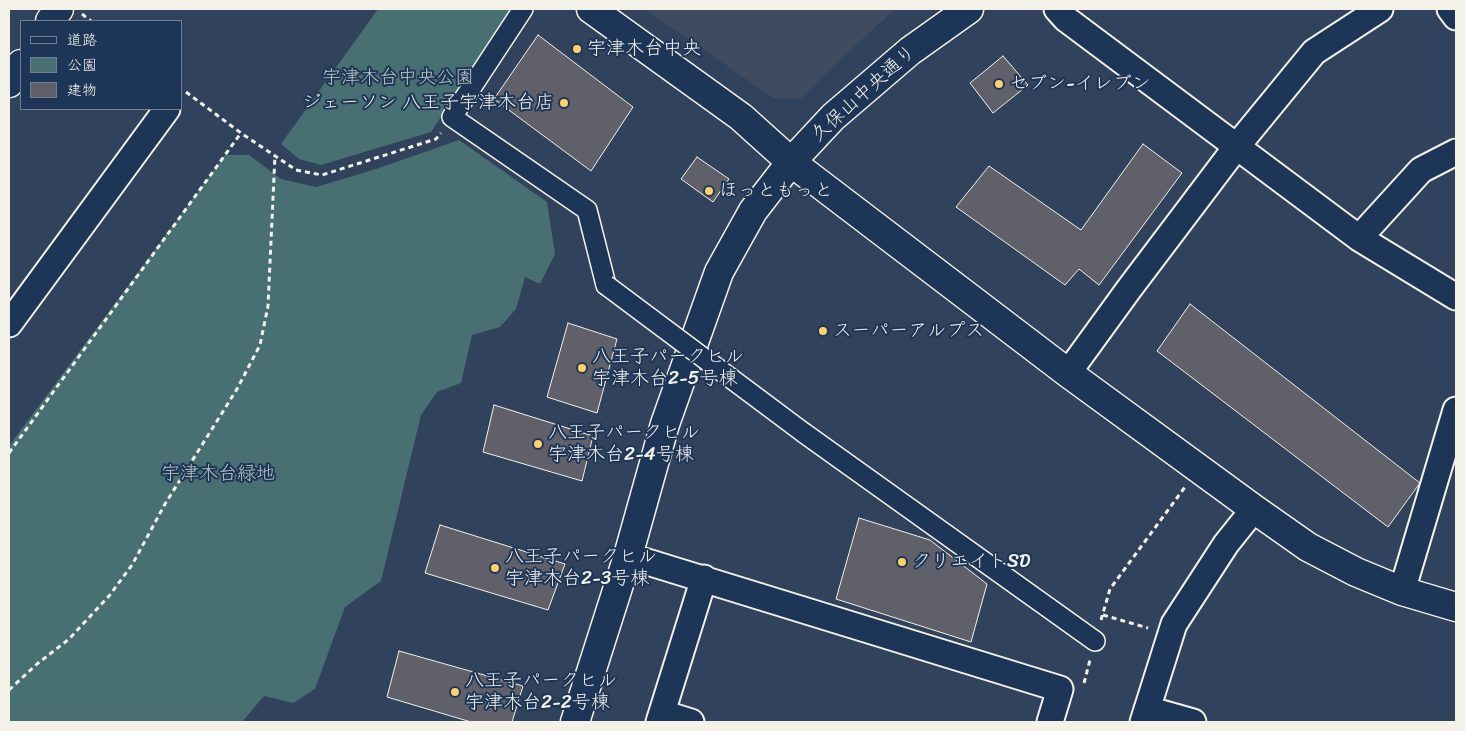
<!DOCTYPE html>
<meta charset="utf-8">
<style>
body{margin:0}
#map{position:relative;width:1465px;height:731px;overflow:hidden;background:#31425c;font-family:Sriracha,"Klee One",sans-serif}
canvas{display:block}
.frame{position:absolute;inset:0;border:10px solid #f4f1e8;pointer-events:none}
.legend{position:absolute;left:20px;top:20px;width:162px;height:90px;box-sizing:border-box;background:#1d3557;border:1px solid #738091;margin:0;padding:6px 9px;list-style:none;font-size:15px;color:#f4f1e8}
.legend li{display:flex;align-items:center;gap:10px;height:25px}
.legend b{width:25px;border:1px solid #738091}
</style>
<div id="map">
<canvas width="1465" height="731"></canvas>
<div class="frame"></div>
<ul class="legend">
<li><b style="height:6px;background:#1d3557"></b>道路</li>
<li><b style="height:14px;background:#486f72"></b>公園</li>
<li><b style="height:14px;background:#5f6069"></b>建物</li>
</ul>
</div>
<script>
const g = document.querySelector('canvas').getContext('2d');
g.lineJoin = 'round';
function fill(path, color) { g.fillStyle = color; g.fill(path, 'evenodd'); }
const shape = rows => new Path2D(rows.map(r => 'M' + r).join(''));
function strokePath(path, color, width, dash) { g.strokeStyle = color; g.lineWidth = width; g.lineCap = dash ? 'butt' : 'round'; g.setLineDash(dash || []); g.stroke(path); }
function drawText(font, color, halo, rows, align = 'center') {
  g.font = font + ' Sriracha,"Klee One",sans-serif'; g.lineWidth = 4; g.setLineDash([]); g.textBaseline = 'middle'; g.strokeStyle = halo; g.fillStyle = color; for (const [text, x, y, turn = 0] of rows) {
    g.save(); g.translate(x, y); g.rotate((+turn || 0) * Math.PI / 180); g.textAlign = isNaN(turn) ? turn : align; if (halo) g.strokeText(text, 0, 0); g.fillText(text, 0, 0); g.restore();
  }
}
const built = shape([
 [645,9,895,9,823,76,801,99,773,98]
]);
const green = shape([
 [378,9,512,9,431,132,321,165,299,159,281,144],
 [459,140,547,202,555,254,540,284,525,277,516,309,500,327,472,335,461,383,437,392,421,415,381,581,345,607,315,689,293,703,264,696,242,722,9,722,9,446,225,155,249,155,281,179,316,187,376,169]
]);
const building = shape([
 [538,35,633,107,591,171,494,99,538,35],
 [1003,56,1028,85,993,113,970,83,1003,56],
 [1143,144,1182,173,1099,285,1079,269,1065,285,956,207,989,166,1081,230,1143,144],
 [697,157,729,179,713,202,681,179,697,157],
 [1190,304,1420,483,1388,527,1157,351,1190,304],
 [568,323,617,339,597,413,547,397,568,323],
 [494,405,593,436,582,481,483,452,494,405],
 [859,518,930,540,987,584,971,642,836,599,859,518],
 [440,525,565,564,548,610,425,573,440,525],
 [399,651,523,686,512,722,471,722,387,697,399,651]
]);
const path = shape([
 [82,14,91,21],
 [186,92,241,133,296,170,322,175,436,139,441,133],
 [9,453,241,133],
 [1103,615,1148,628],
 [1101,620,1110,589,1185,487],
 [1084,683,1090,660],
 [9,690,37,664,69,639,109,596,132,565,165,504,237,389,260,345,268,306,275,155]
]);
const pedestrian = shape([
 [523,9,452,117,587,210,606,285],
 [804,433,1095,641]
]);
const minor = shape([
 [1057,9,1066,19,1359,238,1456,297],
 [1450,9,1456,17],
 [1359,238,1421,170,1456,152],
 [9,324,167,109],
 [1068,373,1129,289,1237,146,1314,52,1380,9],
 [628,556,1060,689,1050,722],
 [1402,591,1456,410],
 [1147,709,1193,722],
 [662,713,691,722],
 [659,722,704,578],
 [1143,722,1174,624,1226,544,1254,509]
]);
const tertiary = shape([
 [591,9,741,117,791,162,1068,373,1254,509,1308,547,1356,572,1402,591,1456,607],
 [50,21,59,9],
 [9,83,21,64],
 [575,722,628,556,665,424,719,272,753,211,791,162,833,117,910,51,969,9]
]);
const pedestrianBridge = shape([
 [606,285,804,433]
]);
const markers = [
 [577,49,5,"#ffd166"],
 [999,84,5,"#ffd166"],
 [564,103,5,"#ffd166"],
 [709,191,5,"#ffd166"],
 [823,331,5,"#ffd166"],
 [582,368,5,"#ffd166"],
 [538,444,5,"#ffd166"],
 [902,562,5,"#ffd166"],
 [495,568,5,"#ffd166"],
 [455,692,5,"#ffd166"]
];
const poiNames = [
 ["宇津木台中央",587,49],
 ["セブン-イレブン",1009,84],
 ["ジェーソン 八王子宇津木台店",554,103,"right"],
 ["ほっともっと",719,191],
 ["スーパーアルプス",833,331],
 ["八王子パークヒル",592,357],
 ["宇津木台2-5号棟",592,379],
 ["八王子パークヒル",548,433],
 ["宇津木台2-4号棟",548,455],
 ["八王子パークヒル",505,557],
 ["宇津木台2-3号棟",505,579],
 ["クリエイトSD",912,562],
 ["八王子パークヒル",465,681],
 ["宇津木台2-2号棟",465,703]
];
const parkNames = [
 ["宇津木台中央公園",398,78],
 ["宇津木台緑地",218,474]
];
const streetNames = [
 ["久保山中央通り",864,94,-42]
];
fill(built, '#3f4b60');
fill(green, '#486f72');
fill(building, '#5f6069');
strokePath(building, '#f4f1e8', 1);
strokePath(pedestrian, '#f4f1e8', 22);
strokePath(minor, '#f4f1e8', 29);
strokePath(tertiary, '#f4f1e8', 31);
strokePath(path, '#f4f1e8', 3, [5, 4]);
strokePath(pedestrian, '#1d3557', 19);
strokePath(minor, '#1d3557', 25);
strokePath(tertiary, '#1d3557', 28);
strokePath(pedestrianBridge, '#f4f1e8', 22, []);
strokePath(pedestrianBridge, '#1d3557', 19);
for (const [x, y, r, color] of markers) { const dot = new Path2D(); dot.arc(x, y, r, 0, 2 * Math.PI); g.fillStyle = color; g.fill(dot); strokePath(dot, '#1d3557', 2); }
drawText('19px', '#f4f1e8', '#1d3557', poiNames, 'left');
drawText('19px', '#b8c4bf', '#1d3557', parkNames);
drawText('19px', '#f4f1e8', '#1d3557', streetNames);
</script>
